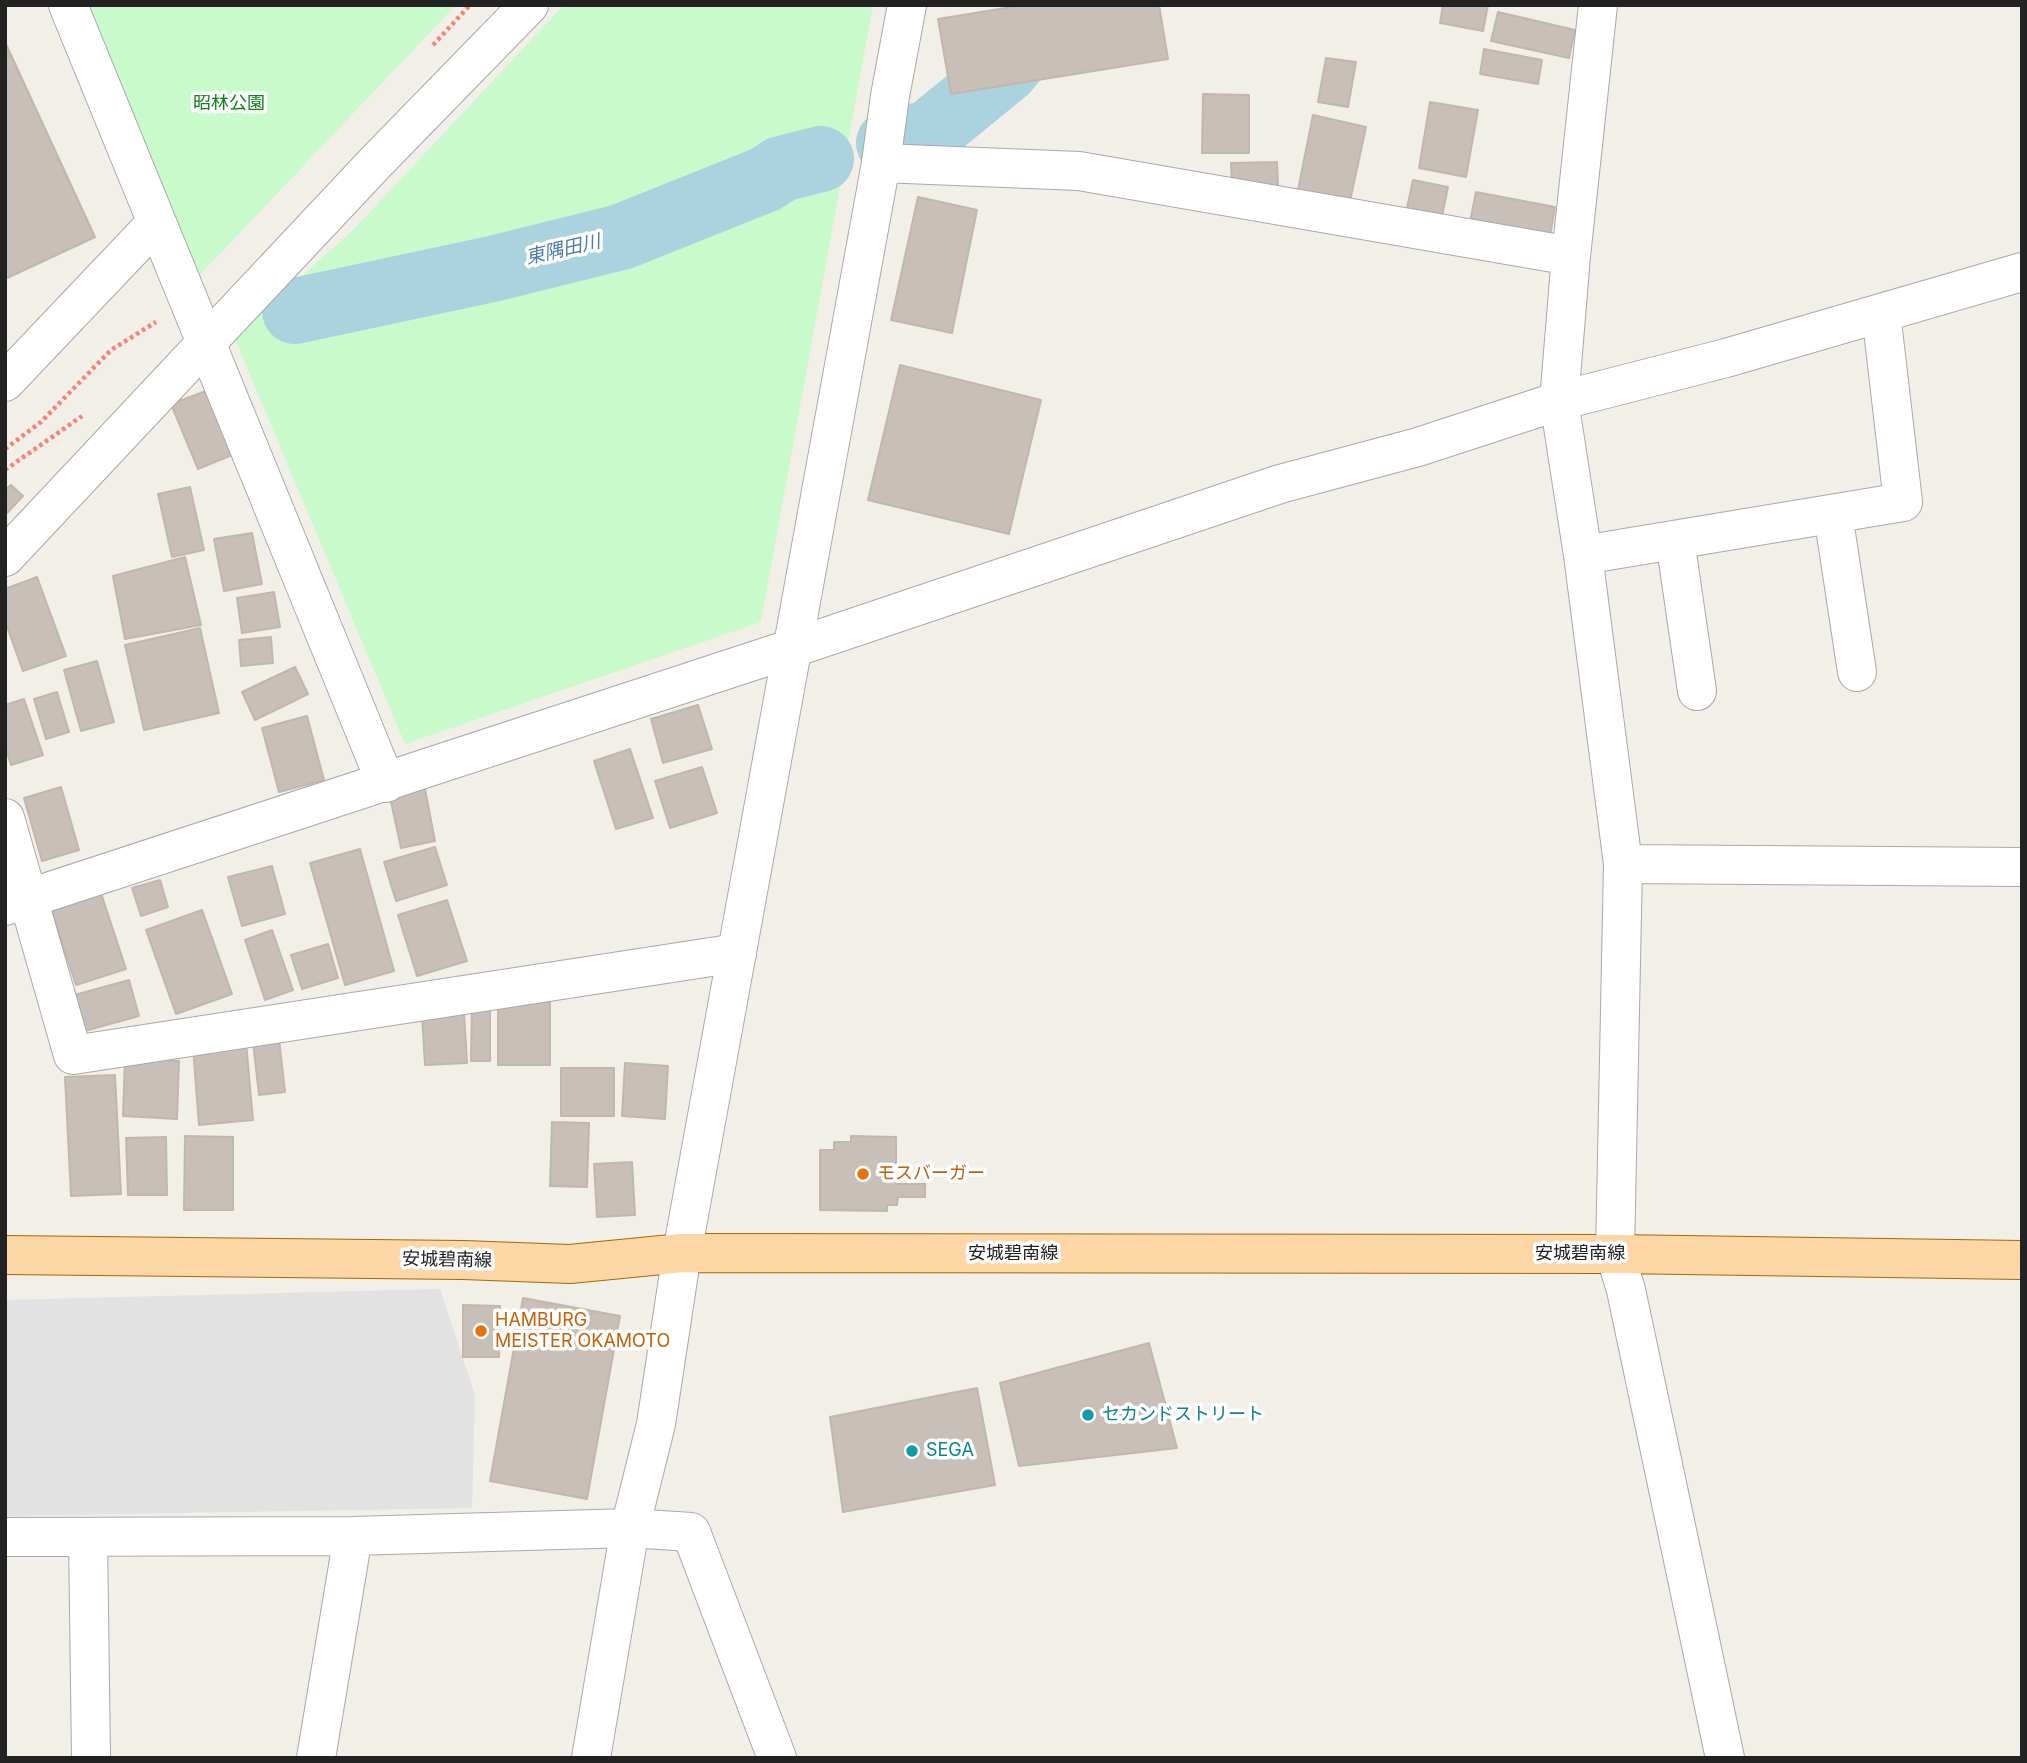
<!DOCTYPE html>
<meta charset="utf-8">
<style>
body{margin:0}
#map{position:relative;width:2027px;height:1763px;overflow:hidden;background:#f2efe9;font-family:Inter,sans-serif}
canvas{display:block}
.frame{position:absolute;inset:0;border:7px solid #222;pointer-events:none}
</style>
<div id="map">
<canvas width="2027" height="1763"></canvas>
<div class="frame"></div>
</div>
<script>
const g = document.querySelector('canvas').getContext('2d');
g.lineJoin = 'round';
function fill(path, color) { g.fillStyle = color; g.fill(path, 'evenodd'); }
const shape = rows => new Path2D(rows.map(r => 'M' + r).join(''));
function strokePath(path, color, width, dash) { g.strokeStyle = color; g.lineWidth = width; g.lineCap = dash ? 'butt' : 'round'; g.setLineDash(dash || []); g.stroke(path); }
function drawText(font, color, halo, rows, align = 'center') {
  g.font = font + ' Inter,"Noto Sans JP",sans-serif'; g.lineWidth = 7; g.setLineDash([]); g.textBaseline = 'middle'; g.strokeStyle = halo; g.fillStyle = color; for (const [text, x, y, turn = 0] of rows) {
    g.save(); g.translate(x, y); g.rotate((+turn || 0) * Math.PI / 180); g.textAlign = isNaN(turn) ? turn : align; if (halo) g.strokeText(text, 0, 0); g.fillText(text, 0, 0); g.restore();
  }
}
const park = shape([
 [82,5,456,5,196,279],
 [564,5,873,5,761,622,405,744,234,337,353,230]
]);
const parking = shape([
 [440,1289,475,1395,472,1508,5,1516,5,1300]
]);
const river = shape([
 [889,143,929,133,1006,70,1045,22],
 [295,311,492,269,621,237,766,179,781,169,821,159]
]);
const building = shape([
 [1024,5,1159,5,1168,59,951,94,938,19,1024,5],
 [1443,5,1488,5,1483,31,1440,23,1443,5],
 [1498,12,1575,30,1569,58,1491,41,1498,12],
 [5,42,95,237,5,279,5,42],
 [1484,49,1542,60,1538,84,1480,74,1484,49],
 [1326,58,1356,62,1348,107,1318,102,1326,58],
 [1203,94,1249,95,1249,153,1202,153,1203,94],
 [1430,102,1478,110,1466,177,1419,168,1430,102],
 [1313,115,1366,127,1350,201,1298,190,1313,115],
 [1277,162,1278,186,1232,188,1231,163,1277,162],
 [1413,180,1448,187,1441,221,1406,213,1413,180],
 [1476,192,1555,207,1549,242,1469,227,1476,192],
 [918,197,977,210,952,333,891,320,918,197],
 [900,365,1041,400,1009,534,868,500,900,365],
 [206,391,232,455,198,469,171,404,206,391],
 [11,485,23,496,7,513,5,511,5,490,11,485],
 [190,487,204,550,172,557,158,494,190,487],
 [252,533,262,584,224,591,214,539,252,533],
 [185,557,201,625,125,639,113,576,185,557],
 [37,577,66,656,23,671,5,621,5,589,37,577],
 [274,592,280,627,242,633,237,598,274,592],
 [200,628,219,713,144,730,125,645,200,628],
 [271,637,273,663,241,666,239,640,271,637],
 [97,661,114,722,81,731,64,670,97,661],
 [295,667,308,694,255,720,242,692,295,667],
 [57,692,69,732,46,739,34,699,57,692],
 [24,699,43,755,11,765,5,746,5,705,24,699],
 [698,705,712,749,663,763,651,719,698,705],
 [307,716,324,780,279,792,262,728,307,716],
 [630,749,653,818,616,829,594,761,630,749],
 [702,767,717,813,670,828,655,781,702,767],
 [61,787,79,850,42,861,24,798,61,787],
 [425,789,435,841,401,848,390,797,425,789],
 [435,847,447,885,396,901,384,862,435,847],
 [360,849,394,971,345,985,310,863,360,849],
 [272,866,285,914,242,926,228,877,272,866],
 [160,880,168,907,141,916,132,888,160,880],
 [101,893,126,969,76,985,51,909,101,893],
 [447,900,467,961,417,976,398,915,447,900],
 [202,910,232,994,176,1014,146,930,202,910],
 [272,930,293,990,265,1000,245,940,272,930],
 [328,944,338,978,302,989,291,955,328,944],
 [129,980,139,1016,81,1032,71,996,129,980],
 [498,1002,550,1002,550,1065,498,1065,498,1002],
 [472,1005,490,1006,490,1061,471,1061,472,1005],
 [464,1012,467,1063,425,1065,422,1015,464,1012],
 [279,1039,285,1092,259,1095,253,1042,279,1039],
 [246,1042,253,1120,199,1125,193,1047,246,1042],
 [125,1059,179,1061,177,1119,123,1116,125,1059],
 [625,1063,668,1066,665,1119,622,1116,625,1063],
 [561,1068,614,1068,614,1116,561,1116,561,1068],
 [115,1075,121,1194,71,1196,65,1077,115,1075],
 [552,1122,589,1123,587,1187,550,1186,552,1122],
 [185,1136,233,1137,233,1210,184,1210,185,1136],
 [851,1136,896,1137,896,1184,925,1184,925,1197,898,1197,897,1205,887,1205,887,1211,820,1210,820,1150,834,1150,834,1142,851,1142,851,1136],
 [166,1137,167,1195,128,1195,126,1138,166,1137],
 [632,1162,635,1215,597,1217,594,1164,632,1162],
 [523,1298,620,1316,587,1499,490,1481,523,1298],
 [463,1305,500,1306,499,1357,463,1357,463,1305],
 [1149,1343,1177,1448,1019,1466,1000,1383,1149,1343],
 [977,1388,995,1485,843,1512,830,1417,977,1388]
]);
const path = shape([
 [433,45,470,5],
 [5,449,41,422,111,350,156,322],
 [5,470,82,416]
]);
const minor = shape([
 [68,5,386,783],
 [1598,5,1571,256,1559,401,1583,555,1623,864,1615,1254,1626,1290,1725,1758],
 [881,163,1079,171,1571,256],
 [5,382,156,223],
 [1833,514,1857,672],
 [1675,540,1697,691],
 [1583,555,1903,502,1881,313],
 [5,557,376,162,529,5],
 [5,818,73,1055,737,953],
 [1623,864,2022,867],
 [5,906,793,648,1280,484,1418,447,1559,401,1726,358,2022,272],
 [5,1537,353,1536,630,1528,691,1532,777,1758],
 [88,1537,91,1758],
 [316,1758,353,1536]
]);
const tertiary = shape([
 [591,1758,630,1528,656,1424,682,1253,881,163,890,96,907,5]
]);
const primary = shape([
 [5,1255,463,1260,570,1264,682,1253,1615,1254,2022,1260]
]);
const markers = [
 [863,1174,7,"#e8710a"],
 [481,1331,7,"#e8710a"],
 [1088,1415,7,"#0f9aa8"],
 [912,1451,7,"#0f9aa8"]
];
const parkNames = [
 ["昭林公園",229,104]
];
const foodNames = [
 ["モスバーガー",877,1174],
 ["HAMBURG",495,1321],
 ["MEISTER OKAMOTO",495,1342]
];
const streetNames = [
 ["安城碧南線",1013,1254],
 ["安城碧南線",1580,1254],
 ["安城碧南線",447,1260,1]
];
const cultureNames = [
 ["セカンドストリート",1102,1415],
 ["SEGA",926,1451]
];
const waterNames = [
 ["東隅田川",563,250,-13]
];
fill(park, '#c8facc');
fill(parking, '#e2e2e2');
strokePath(river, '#aad3df', 66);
fill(building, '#c7bfb8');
strokePath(building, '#c4b6ab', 2);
strokePath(minor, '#a9a9a9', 40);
strokePath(tertiary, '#a9a9a9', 40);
strokePath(primary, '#a06b00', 40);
strokePath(path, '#fa8072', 4.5, [3.5, 3.5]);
strokePath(minor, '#fff', 38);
strokePath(tertiary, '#fff', 38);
strokePath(primary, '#fcd6a4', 38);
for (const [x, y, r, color] of markers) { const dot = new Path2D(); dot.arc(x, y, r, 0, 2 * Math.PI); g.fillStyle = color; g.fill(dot); strokePath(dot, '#fff', 2.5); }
drawText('18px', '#0c8416', '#fff', parkNames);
drawText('18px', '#c56008', '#fff', foodNames, 'left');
drawText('18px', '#222', '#fff', streetNames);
drawText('18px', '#0d838f', '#fff', cultureNames, 'left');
drawText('italic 19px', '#4a7aab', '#fff', waterNames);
</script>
